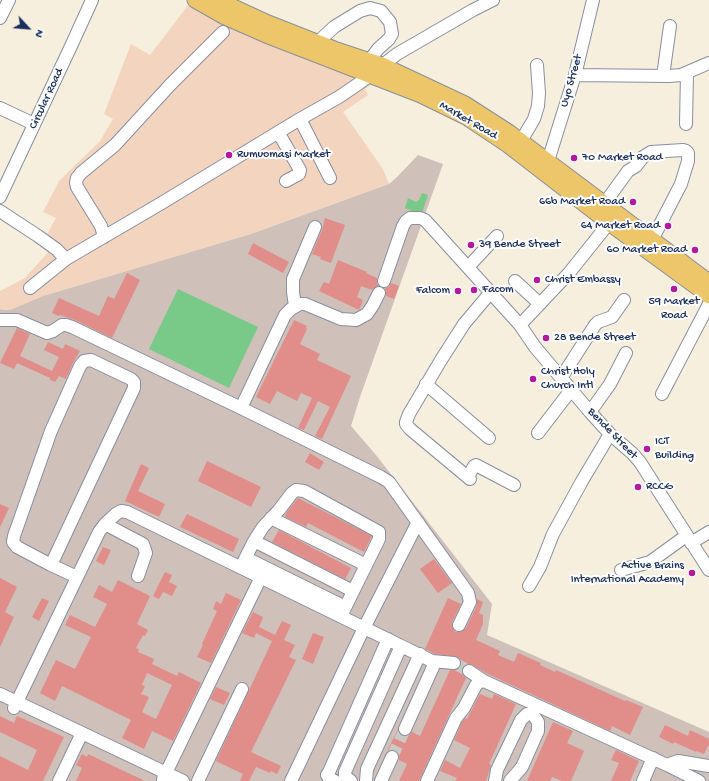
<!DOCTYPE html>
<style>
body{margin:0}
#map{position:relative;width:709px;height:781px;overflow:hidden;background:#f6efdd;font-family:"Gochi Hand",sans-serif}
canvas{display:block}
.north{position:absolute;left:8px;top:8px;width:40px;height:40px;-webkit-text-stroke:3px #fff;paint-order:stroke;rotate:116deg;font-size:11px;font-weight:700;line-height:16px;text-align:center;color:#1b2f5e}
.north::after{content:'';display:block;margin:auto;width:14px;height:18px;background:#1b2f5e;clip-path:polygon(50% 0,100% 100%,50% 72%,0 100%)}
</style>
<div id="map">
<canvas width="709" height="781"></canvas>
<div class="north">N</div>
</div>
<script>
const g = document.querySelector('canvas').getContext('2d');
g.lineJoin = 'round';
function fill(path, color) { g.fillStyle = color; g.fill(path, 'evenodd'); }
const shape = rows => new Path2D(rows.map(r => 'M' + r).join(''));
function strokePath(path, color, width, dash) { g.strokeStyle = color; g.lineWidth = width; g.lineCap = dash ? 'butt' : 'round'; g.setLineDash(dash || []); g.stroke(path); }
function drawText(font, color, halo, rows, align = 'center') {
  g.font = font + ' "Gochi Hand",sans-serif'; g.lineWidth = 4; g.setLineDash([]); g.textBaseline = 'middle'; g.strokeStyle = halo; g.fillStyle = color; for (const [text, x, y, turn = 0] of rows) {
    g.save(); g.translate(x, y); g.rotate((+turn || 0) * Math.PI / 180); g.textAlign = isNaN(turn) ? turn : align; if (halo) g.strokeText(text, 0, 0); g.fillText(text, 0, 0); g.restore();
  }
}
const built = shape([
 [189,4,375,82,365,89,368,95,343,112,383,169,389,184,251,234,43,296,10,310,4,310,0,309,0,291,25,278,50,250,42,243,56,218,43,212,59,181,100,141,113,119,104,114,131,44,150,55]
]);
const industrial = shape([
 [418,155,443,164,360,397,351,426,376,455,492,604,487,635,709,732,709,781,0,781,0,309,4,310,10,310,43,296,251,234,389,184,397,177]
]);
const green = shape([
 [422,193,428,195,422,213,418,214,405,208,408,198,416,202,419,200],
 [178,289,258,327,229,388,149,349]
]);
const building = shape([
 [325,218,345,225,331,263,320,259,321,257,312,254,322,230],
 [253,243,289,262,283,273,248,254],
 [338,260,367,272,366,273,377,278,377,282,378,286,375,287,372,290,361,286,357,297,363,300,359,310,319,291,324,282,329,284],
 [127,273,140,280,112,338,75,320,60,315,59,316,52,313,59,298,99,316,108,296,114,299],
 [391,283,399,286,394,299,386,296,386,292,385,288,389,287],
 [294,320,307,326,306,328,307,329,300,344,320,354,317,360,351,376,322,439,315,436,330,407,318,401,304,430,298,428,312,398,301,393,297,401,277,391,270,404,256,397],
 [17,328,30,334,20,356,52,371,59,357,44,350,48,342,63,349,65,344,80,351,73,363,66,379,59,376,55,382,50,380,50,378,17,363,14,369,0,363],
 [310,453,324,462,319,470,305,462],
 [207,461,261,487,251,507,198,481],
 [141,464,149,468,138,491,165,504,159,517,125,501],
 [298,498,372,536,364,552,308,523,306,527,285,517,287,512],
 [0,504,9,508,0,527],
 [187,514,239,539,233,552,180,527],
 [279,530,351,568,345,579,272,542],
 [103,547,111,550,104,565,96,561],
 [434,559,452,583,438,593,420,569],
 [165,572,172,575,169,582,177,586,172,596,163,592,159,599,153,596],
 [0,578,17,587,5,612,14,617,0,647],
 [118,580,150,596,137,624,148,630,145,636,143,635,136,648,139,649,138,652,154,659,152,664,177,676,179,672,201,683,173,741,152,731,144,749,122,738,131,720,62,686,55,701,40,693,56,660,75,669,91,637,65,625,70,615,95,627,107,604,93,597,99,585,112,592],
 [147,673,172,685,156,719,142,712,149,697,141,694,145,686,142,685],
 [226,593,241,600,211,663,197,657,203,645,202,644,217,611,213,609,216,601,221,604],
 [42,598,49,601,39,621,32,617],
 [448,598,461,604,452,622,452,626,455,632,460,632,466,628,477,605,477,599,483,602,479,613,483,615,483,624,476,640,500,651,498,655,514,662,518,653,541,663,540,665,555,672,556,670,625,701,626,700,643,707,630,735,612,726,610,731,488,674,473,665,469,664,465,664,463,667,462,674,466,678,419,781,399,781,407,764,399,760,399,756,395,750,392,750,387,751,398,729,399,733,402,736,409,735,412,732,420,736,450,670,457,670,461,664,461,660,458,657,435,654,425,649],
 [253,612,263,617,259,627,275,635,282,621,291,625,284,640,295,645,289,657,296,660,251,752,281,766,277,774,271,771,270,773,256,767,249,781,240,781,243,774,216,761,272,641,256,633,254,638,242,633],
 [313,633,324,637,313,664,302,659],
 [216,687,230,693,224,705,210,699],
 [480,694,492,699,494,694,516,704,489,764,491,765,486,781,455,781,457,778,440,771,445,760,460,768,470,748,454,740,462,722,465,718,467,719],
 [0,716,14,723,17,716,64,737,43,781,0,781,0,756,28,770,37,750,0,732],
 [553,722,573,731,567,743,584,751,571,781,562,781,552,777,550,781,527,781],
 [665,725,688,736,690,730,709,739,709,744,704,754,696,751,696,752,674,742,673,744,659,737],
 [616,750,639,761,630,781,611,781,619,763,611,760],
 [82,754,87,757,88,754,145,781,76,781,82,768,76,765]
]);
const minorTunnel = shape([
 [454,663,469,671],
 [392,757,405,729]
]);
const minor = shape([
 [0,18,9,0],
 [318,42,334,27,360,11,370,8,381,11,390,22,392,34,389,39,378,49,369,61],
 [575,75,669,76,681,75,709,63],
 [663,76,670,26],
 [0,108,34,124],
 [300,119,330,178],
 [686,124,687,73],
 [278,132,300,170,299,174,286,181],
 [521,141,534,119,538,106,539,93,537,65],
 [548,161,575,75,593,0],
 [0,197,72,44,92,0],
 [604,204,628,171,636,166,643,157,651,152,683,150,686,151,688,153,688,161,681,184,652,240],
 [0,211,38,236,56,249,66,259],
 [104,237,101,226,77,187,76,183,77,178,81,173,115,145,170,85,223,32],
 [468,267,497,236],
 [384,281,403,226,406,221,410,218,420,218,425,220,520,325,535,347,590,412,610,434,632,453,640,462,709,570],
 [515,281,540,304],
 [30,288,66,259,160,204,300,119,339,97,361,82,397,54,473,10,493,0],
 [295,306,293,292,293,279,315,227],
 [0,320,17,320,47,333,53,331,62,325,66,325,72,327,241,408,381,477,389,482,468,593,470,602,459,625],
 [520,325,569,273,609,223],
 [561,378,595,325,598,322,612,317,624,300],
 [426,384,489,438],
 [662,394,709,304],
 [241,408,285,315,291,309,300,304,305,304,341,319,356,320,367,314,373,305,379,293],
 [590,412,610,384,626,353],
 [538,433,571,390],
 [468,477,474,466,476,465,514,485],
 [470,479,410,429,406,424,406,422,409,414,441,360,464,324,491,292],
 [271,518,366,565],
 [105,524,143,544,146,553,138,576],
 [254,541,353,591],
 [691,543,709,532],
 [246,558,345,607],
 [51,565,134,388,134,382,131,379,91,360,84,361,80,366,51,431,14,536,13,542,17,547,51,565,77,577],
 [241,567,254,541,263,527,279,510,292,493,296,490,304,491,379,532,379,539,341,616],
 [621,570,650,562,686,536],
 [529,586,540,567,553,534,582,481,610,434],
 [432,661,454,663],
 [469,671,484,681],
 [0,694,183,781],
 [14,708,99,532,105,524,116,514,121,511,127,512,432,661,433,667,405,729],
 [667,765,678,761,709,766],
 [163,779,261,577],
 [59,781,82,733],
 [198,781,242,689],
 [291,781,364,628,418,522],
 [335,781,329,778,327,775,329,772,388,639],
 [351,781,345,776,345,772,401,646],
 [366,781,367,769,420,654],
 [381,781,392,757],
 [427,781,456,718,464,708,476,685,480,682,484,681,667,765,699,781],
 [495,781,497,770,521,720,527,714,531,714,534,716,538,722,538,731,522,767,510,781],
 [643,781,653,758]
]);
const major = shape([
 [195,0,225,17,266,35,421,95,466,117,508,145,609,223,709,296],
 [218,0,268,23,334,49,382,65,465,104,510,133,709,282]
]);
const markers = [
 [229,155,4,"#b5179e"],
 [574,158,4,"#b5179e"],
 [633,202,4,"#b5179e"],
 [668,226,4,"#b5179e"],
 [471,245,4,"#b5179e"],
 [695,250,4,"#b5179e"],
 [537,280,4,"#b5179e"],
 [674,289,4,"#b5179e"],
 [474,290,4,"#b5179e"],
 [458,291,4,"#b5179e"],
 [546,338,4,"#b5179e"],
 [533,379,4,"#b5179e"],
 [647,449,4,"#b5179e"],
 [638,487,4,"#b5179e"],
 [692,573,4,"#b5179e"]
];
const streetNames = [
 ["Uyo Street",572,81,-74],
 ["Circular Road",47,99,-65],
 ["Market Road",468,121,30],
 ["Bende Street",612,434,46]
];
const poiNames = [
 ["Rumuomasi Market",237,155],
 ["70 Market Road",582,158],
 ["66b Market Road",625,202,"right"],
 ["64 Market Road",660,226,"right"],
 ["39 Bende Street",479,245],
 ["60 Market Road",687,250,"right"],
 ["Christ Embassy",545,280],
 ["Facom",482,290],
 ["Falcom",450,291,"right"],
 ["59 Market",674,302,"center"],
 ["Road",674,316,"center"],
 ["28 Bende Street",554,338],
 ["Christ Holy",541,372],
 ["Church Intl",541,386],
 ["ICT",655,442],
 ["Building",655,456],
 ["RCCG",646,487],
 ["Active Brains",684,566,"right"],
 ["International Academy",684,580,"right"]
];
fill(built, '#f3d4be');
fill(industrial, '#cfc0ba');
fill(green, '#79c989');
fill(building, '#e18d89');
strokePath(minorTunnel, '#cac9c4', 12, [12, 6]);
strokePath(minor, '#888f9e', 14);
strokePath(major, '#888f9e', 17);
strokePath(minor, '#fff', 12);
strokePath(major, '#ecc669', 15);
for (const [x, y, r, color] of markers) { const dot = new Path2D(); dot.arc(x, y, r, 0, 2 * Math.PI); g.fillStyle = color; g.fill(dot); strokePath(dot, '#fff', 1.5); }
drawText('12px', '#1b2f5e', '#fff', streetNames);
drawText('12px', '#1b2f5e', '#fff', poiNames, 'left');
</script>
